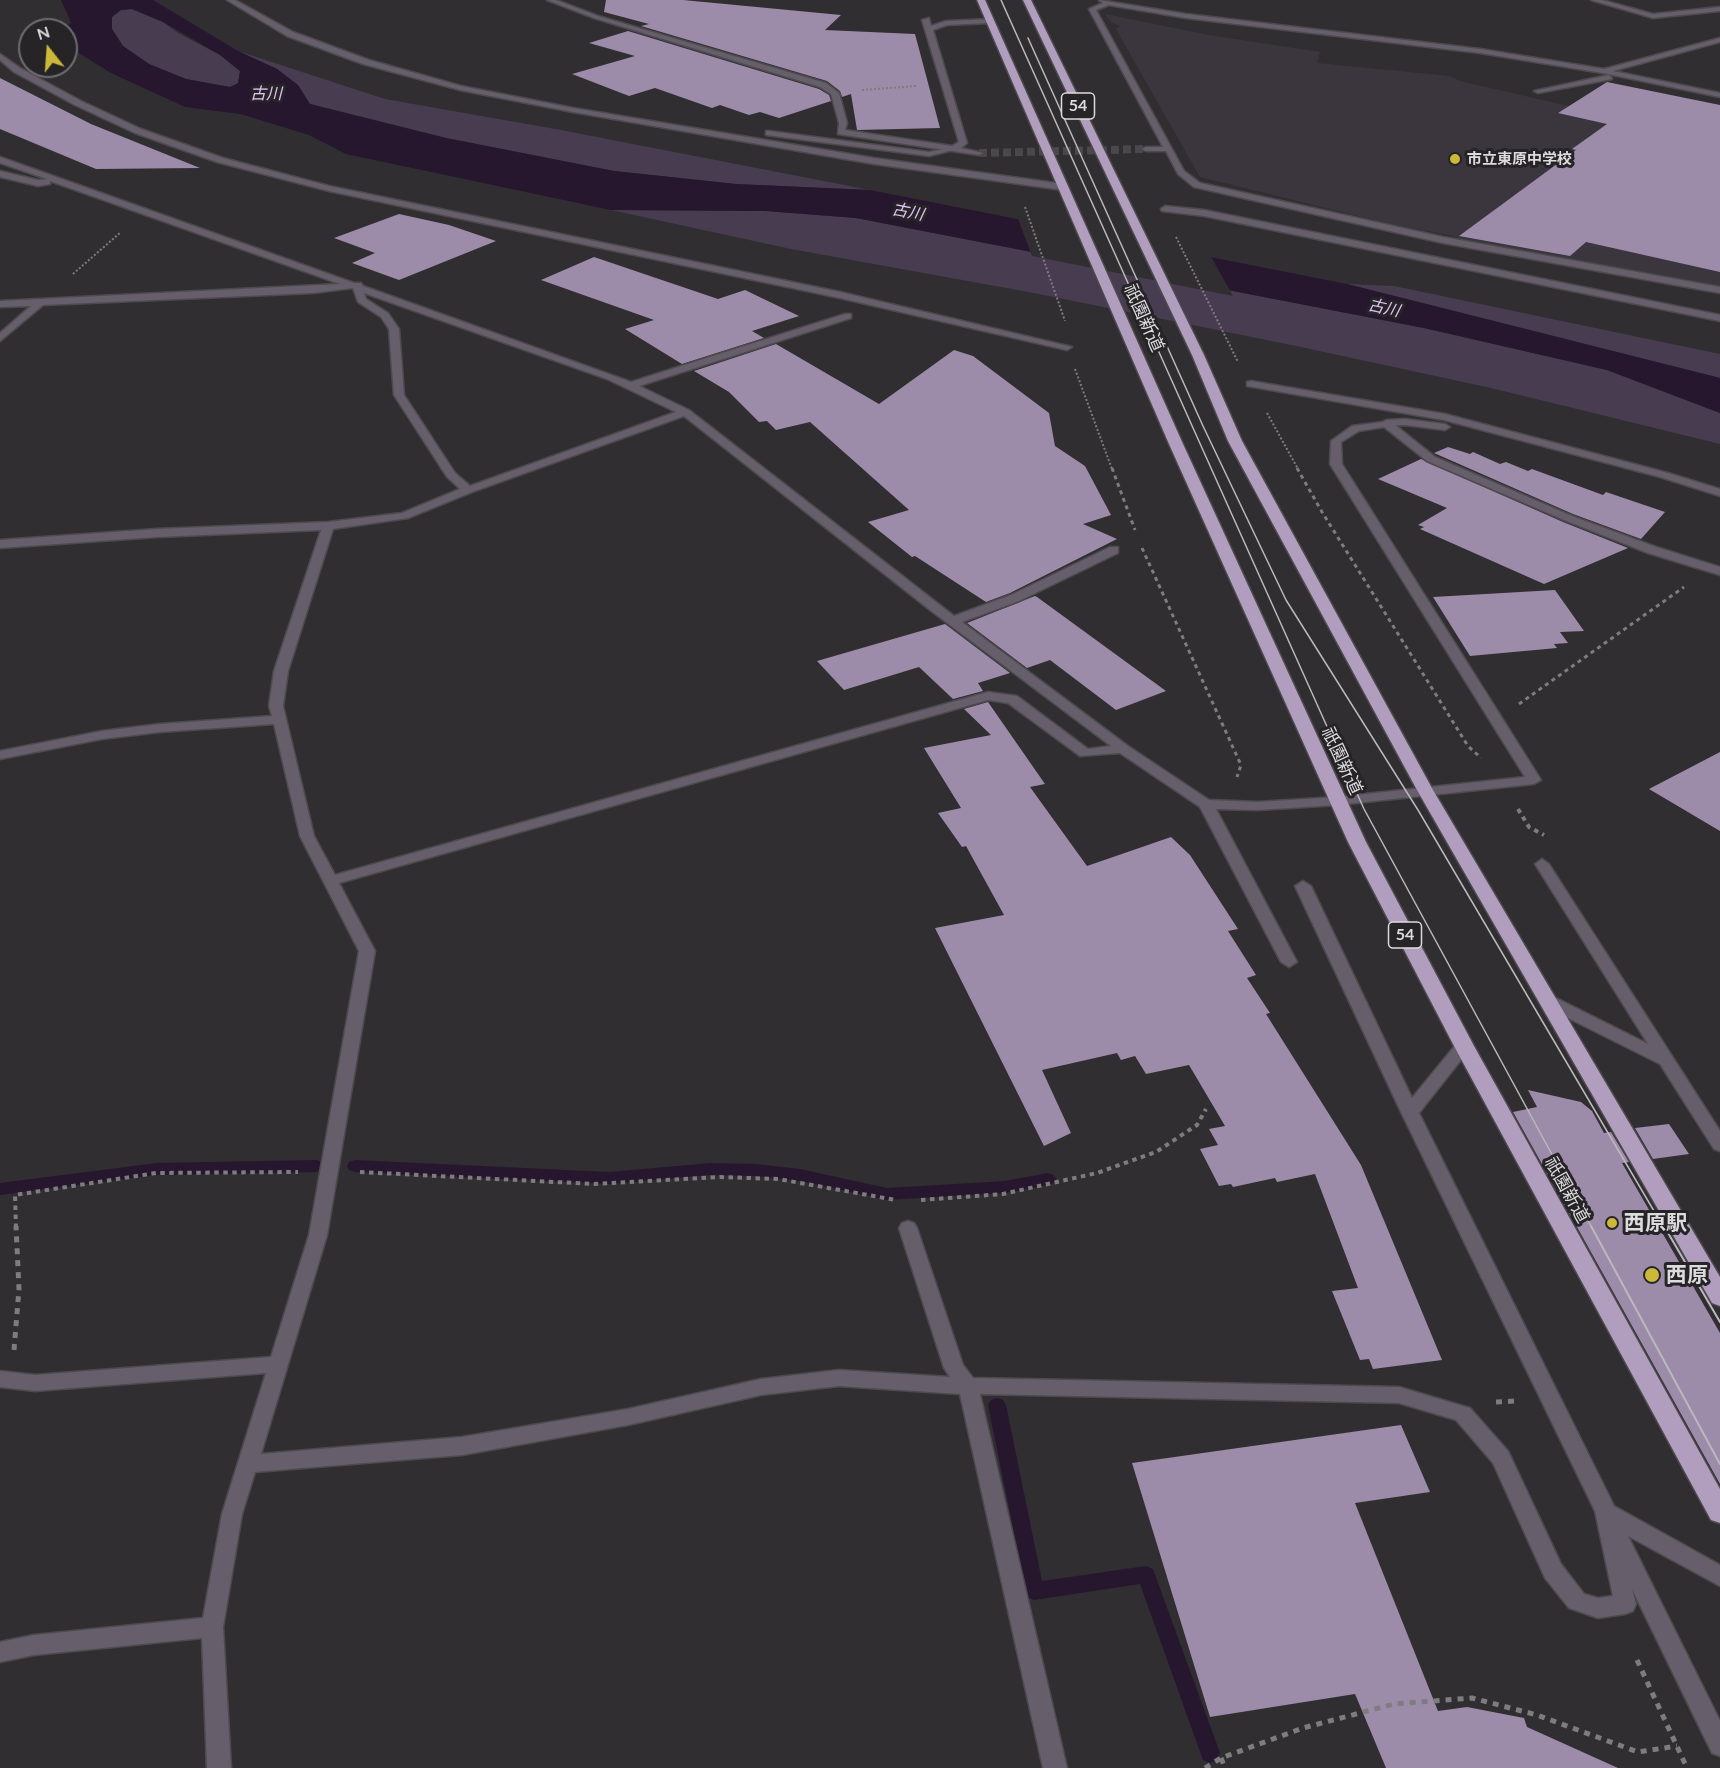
<!DOCTYPE html>
<meta charset="utf-8">
<style>
body{margin:0}
#map{position:relative;width:1720px;height:1768px;overflow:hidden;background:#302e31;font-family:Lato,sans-serif}
canvas{display:block}
.north{position:absolute;left:18px;top:18px;width:60px;height:60px;box-sizing:border-box;background:#262427;border:2px solid #6f6d70;border-radius:50%;rotate:343deg;font-size:16px;font-weight:700;line-height:24px;text-align:center;color:#dcdbdd}
.north::after{content:'';display:block;margin:auto;width:21px;height:27px;background:#ccb939;clip-path:polygon(50% 0,100% 100%,50% 72%,0 100%)}
</style>
<div id="map">
<canvas width="1720" height="1768"></canvas>
<div class="north">N</div>
</div>
<script>
const g = document.querySelector('canvas').getContext('2d');
g.lineJoin = 'round';
function fill(path, color) { g.fillStyle = color; g.fill(path, 'evenodd'); }
const shape = rows => new Path2D(rows.map(r => 'M' + r).join(''));
function strokePath(path, color, width, dash) { g.strokeStyle = color; g.lineWidth = width; g.lineCap = dash ? 'butt' : 'round'; g.setLineDash(dash || []); g.stroke(path); }
function drawText(font, color, halo, rows, align = 'center') {
  g.font = font + ' Lato,"Noto Sans JP",sans-serif'; g.lineWidth = 6; g.setLineDash([]); g.textBaseline = 'middle'; g.strokeStyle = halo; g.fillStyle = color; for (const [text, x, y, turn = 0] of rows) {
    g.save(); g.translate(x, y); g.rotate((+turn || 0) * Math.PI / 180); g.textAlign = isNaN(turn) ? turn : align; if (halo) g.strokeText(text, 0, 0); g.fillText(text, 0, 0); g.restore();
  }
}
const built = shape([
 [1105,14,1209,35,1320,52,1317,63,1450,76,1460,81,1720,141,1720,287,1462,240,1454,236,1391,224,1200,177,1116,29,1120,26,1111,22]
]);
const green = shape([
 [132,9,163,22,178,33,220,55,240,71,238,83,230,87,186,79,149,64,123,46,112,29,112,17,121,10],
 [238,51,385,99,561,130,870,190,736,184,614,171,446,138,310,104,298,85,277,69],
 [611,210,766,211,856,218,1424,328,1607,370,1720,413,1720,444,1491,388,1301,347,1034,293,791,249],
 [1347,284,1394,286,1720,354,1720,378]
]);
const water = shape([
 [61,0,153,0,238,51,277,69,298,85,310,104,446,138,614,171,736,184,870,190,1347,284,1720,378,1720,413,1607,370,1424,328,856,218,766,211,611,210,346,154,309,135,240,114,185,107,111,73,66,45,65,30,71,22],
 [132,9,163,22,220,55,240,71,238,83,230,87,186,79,149,64,123,46,112,29,112,17,121,10]
]);
const pier = shape([
 [1017,216,1209,253,1233,296,1032,256]
]);
const stream = shape([
 [316,1160,322,1162,324,1166,322,1170,316,1172,157,1175,0,1195,0,1183,157,1163,316,1160],
 [355,1160,609,1172,710,1163,756,1164,800,1169,887,1188,1005,1181,1048,1173,1054,1175,1056,1179,1054,1183,1048,1185,1005,1193,887,1200,800,1181,756,1176,710,1175,609,1184,355,1172,349,1170,347,1166,349,1162,355,1160],
 [997,1398,1003,1400,1006,1405,1042,1581,1146,1566,1153,1569,1220,1753,1217,1760,1210,1763,1203,1760,1140,1584,1034,1600,1027,1597,988,1405,991,1400,997,1398]
]);
const building = shape([
 [606,0,683,0,841,15,825,30,915,34,940,128,857,130,851,94,842,97,840,91,827,81,641,26,649,24,604,12],
 [628,31,819,89,829,95,831,101,779,118,760,112,749,115,720,105,712,108,655,88,629,96,572,74,635,56,589,43],
 [0,78,91,124,200,168,96,169,0,129],
 [1607,82,1720,105,1720,272,1586,242,1570,256,1459,236,1576,150,1572,149,1607,124,1558,113],
 [399,214,449,225,496,241,399,280,352,263,375,253,334,238],
 [594,257,718,299,745,290,799,316,752,331,764,338,682,364,625,329,654,320,541,280],
 [776,344,879,404,954,350,973,356,1049,413,1055,446,1085,466,1111,515,1083,524,1117,539,1010,593,986,602,915,556,912,557,868,522,909,510,810,422,776,430,767,421,759,422,729,392,694,371],
 [1448,447,1470,454,1473,452,1500,464,1506,462,1528,471,1532,469,1603,495,1606,492,1665,512,1641,539,1573,514,1434,453],
 [1421,459,1563,522,1628,548,1544,584,1420,529,1424,527,1418,525,1447,508,1378,479],
 [1555,590,1584,631,1560,632,1568,643,1554,644,1557,648,1470,656,1433,597],
 [1035,596,1037,597,1166,691,1116,710,1050,660,1027,668,967,623],
 [945,624,1010,673,978,683,983,691,953,699,919,667,844,690,817,661],
 [988,702,1045,784,1030,787,1087,866,1171,837,1190,855,1238,929,1228,931,1256,975,1247,978,1270,1013,1266,1014,1361,1165,1442,1360,1373,1369,1369,1359,1360,1360,1332,1291,1358,1288,1315,1174,1277,1182,1275,1178,1233,1187,1231,1184,1219,1186,1200,1149,1218,1145,1209,1129,1225,1126,1189,1065,1146,1074,1135,1056,1121,1060,1117,1053,1042,1070,1071,1133,1044,1146,935,928,1004,915,966,846,962,847,938,813,961,808,924,748,991,735,964,709],
 [1720,752,1720,831,1649,789],
 [1528,1090,1581,1102,1592,1111,1604,1133,1611,1132,1629,1162,1622,1163,1720,1333,1720,1484,1513,1112,1537,1107],
 [1669,1124,1689,1154,1653,1159,1635,1128],
 [1401,1425,1430,1492,1355,1503,1438,1711,1467,1707,1524,1718,1527,1727,1618,1768,1386,1768,1355,1694,1210,1717,1132,1463]
]);
const streetTunnel = shape([
 [979,153,1146,149]
]);
const pathFar3 = shape([
 [862,90,917,86],
 [1025,207,1065,321],
 [1176,237,1238,362],
 [73,274,121,232],
 [1075,369,1112,469],
 [1267,413,1298,469]
]);
const pathFar2 = shape([
 [1112,468,1135,530],
 [1297,468,1322,512,1468,746,1481,758],
 [1142,548,1241,765,1237,777],
 [1519,704,1684,587]
]);
const pathFar1 = shape([
 [1518,809,1529,827,1544,835],
 [360,1172,594,1184,720,1177,778,1179,896,1200],
 [921,1200,1003,1194,1097,1173,1156,1152,1197,1125,1206,1109],
 [16,1228,15,1195,156,1173,298,1172]
]);
const path = shape([
 [14,1350,19,1289,16,1226],
 [1496,1402,1516,1401],
 [1637,1660,1687,1768],
 [1221,1758,1225,1768],
 [1205,1768,1221,1758,1303,1728,1394,1704,1472,1698,1537,1715,1638,1752,1677,1746]
]);
const lane = shape([
 [227,0,235,0,293,32,369,60,461,86,573,108,874,158,1063,184,1067,187,1063,190,874,164,573,112,460,90,363,64,287,36,227,0],
 [0,54,20,68,81,101,141,129,223,158,329,186,840,292,1072,347,1067,350,840,298,329,191,217,162,135,133,75,105,14,72,0,60,0,54],
 [769,131,929,152,953,147,957,149,929,156,766,135,766,131,769,131],
 [1165,206,1204,210,1720,315,1720,321,1204,216,1162,211,1161,209,1165,206],
 [1251,381,1445,414,1668,473,1720,489,1720,496,1660,477,1444,420,1247,386,1247,382,1251,381],
 [1405,419,1445,424,1450,427,1445,430,1405,425,1386,426,1381,423,1386,420,1405,419]
]);
const street = shape([
 [547,0,556,0,598,16,826,83,839,93,847,123,845,130,952,146,959,142,922,20,929,18,931,26,946,21,992,19,989,23,947,25,933,30,967,143,961,148,983,153,979,155,838,134,839,123,831,94,820,87,594,18,547,0],
 [1099,0,1186,14,1480,49,1604,69,1720,38,1720,42,1613,71,1720,93,1720,97,1603,73,1480,53,1186,18,1109,5,1096,10,1184,171,1200,183,1443,237,1720,287,1720,293,1443,243,1194,187,1178,174,1166,151,1146,151,1142,149,1146,147,1163,147,1089,9,1103,3,1099,0],
 [1591,0,1602,0,1653,14,1720,7,1720,11,1653,18,1591,0],
 [1609,75,1612,79,1538,93,1534,91,1609,75],
 [0,157,354,283,361,283,363,286,631,382,845,314,851,314,851,318,639,386,689,410,954,616,1011,595,1110,547,1118,547,1118,553,1019,601,962,622,1128,746,1209,800,1258,802,1337,797,1525,777,1330,464,1331,441,1352,426,1390,421,1435,457,1572,516,1656,547,1720,567,1720,575,1648,553,1564,520,1427,461,1384,427,1359,431,1341,442,1342,464,1541,780,1534,784,1337,805,1258,810,1216,809,1297,962,1289,967,1281,962,1200,807,1120,753,1080,756,1008,703,988,700,339,883,375,951,327,1235,261,1454,462,1437,628,1409,761,1379,839,1370,950,1377,944,1368,899,1228,902,1223,908,1221,914,1223,917,1228,963,1365,973,1378,1399,1387,1463,1406,1470,1408,1508,1451,1561,1564,1584,1594,1598,1598,1613,1596,1595,1511,1401,1112,1295,886,1303,881,1311,886,1412,1098,1458,1042,1464,1040,1470,1042,1472,1046,1419,1113,1614,1506,1720,1565,1720,1586,1628,1536,1720,1721,1720,1756,1712,1753,1632,1589,1636,1604,1633,1611,1625,1614,1598,1618,1569,1608,1545,1578,1493,1463,1456,1420,1399,1403,980,1394,1067,1768,1043,1768,960,1394,839,1386,761,1395,628,1425,462,1455,255,1472,242,1514,223,1627,231,1768,207,1768,202,1638,34,1655,0,1662,0,1642,34,1635,203,1618,222,1514,266,1373,35,1391,0,1387,0,1371,35,1375,271,1357,309,1235,359,951,300,836,274,724,160,732,102,739,0,759,0,751,102,731,160,724,272,716,269,706,274,671,321,530,157,537,0,548,0,540,157,529,328,522,402,513,460,489,447,477,394,395,389,329,381,317,358,302,353,288,313,293,43,305,0,341,0,333,31,306,0,307,0,301,340,284,50,181,50,184,38,186,0,177,0,171,38,180,47,179,0,163,0,157],
 [364,293,607,379,676,412,470,486,455,473,404,395,399,329,388,313,366,299,364,293],
 [684,416,930,610,1111,746,1088,749,1017,696,988,692,335,875,314,836,283,706,288,671,333,529,408,518,472,492,684,416],
 [1542,859,1549,864,1720,1131,1720,1151,1714,1149,1660,1064,1542,1005,1540,1001,1548,996,1554,997,1648,1044,1535,864,1542,859]
]);
const highway = shape([
 [977,0,985,0,1183,444,1366,842,1474,1046,1720,1489,1720,1523,1711,1520,1454,1046,1348,842,1169,444,977,0],
 [1023,0,1031,0,1204,355,1242,441,1433,790,1720,1277,1720,1306,1712,1303,1417,790,1228,441,1192,355,1023,0]
]);
const tramFar1 = shape([
 [1001,0,1364,809,1592,1228],
 [1028,38,1203,426,1286,600,1418,810,1664,1228]
]);
const tram = shape([
 [1591,1226,1720,1464],
 [1664,1226,1720,1322]
]);
const markers = [
 [1455,159,6,"#ccb939"],
 [1612,1223,6,"#ccb939"],
 [1652,1275,8,"#ccb939"]
];
const farPoinames = [
 ["市立東原中学校",1467,159]
];
const farWaternames = [
 ["古川",266,94],
 ["古川",908,212,11],
 ["古川",1384,308,13]
];
const shields = [
 [1078,106,33],
 [1405,935,33]
];
const shieldNames = [
 ["54",1078,106],
 ["54",1405,935]
];
const streetNames = [
 ["祇園新道",1144,318,66],
 ["祇園新道",1342,761,65],
 ["祇園新道",1567,1190,61]
];
const nearPoinames = [
 ["西原駅",1624,1223],
 ["西原",1666,1275]
];
fill(built, '#3b363e');
fill(green, '#483c51');
fill(water, '#26172f');
fill(pier, '#302e31');
fill(stream, '#26172f');
fill(building, '#9d8baa');
strokePath(streetTunnel, '#4a484b', 8, [8, 4]);
strokePath(lane, '#4c4a4d', 3);
strokePath(street, '#4c4a4d', 3);
strokePath(highway, '#4c4a4d', 3);
strokePath(pathFar3, '#7e7c7f', 2, [2, 2]);
strokePath(pathFar2, '#7e7c7f', 3, [4, 4]);
strokePath(pathFar1, '#7e7c7f', 4, [4.5, 4.5]);
strokePath(path, '#7e7c7f', 5, [6, 6]);
fill(lane, '#665e6b');
fill(street, '#665e6b');
fill(highway, '#b19ebe');
strokePath(tramFar1, '#bab9bb', 1.5);
strokePath(tram, '#bab9bb', 2);
for (const [x, y, r, color] of markers) { const dot = new Path2D(); dot.arc(x, y, r, 0, 2 * Math.PI); g.fillStyle = color; g.fill(dot); strokePath(dot, '#262427', 2); }
drawText('bold 15px', '#dcdbdd', '#262427', farPoinames, 'left');
drawText('italic 16px', '#e2c3f8', '#262427', farWaternames);
for (const [x, y, w] of shields) { const box = new Path2D(); box.roundRect(x - w / 2, y - 13, w, 26, 4.5); g.fillStyle = '#262427'; g.fill(box); strokePath(box, '#dcdbdd', 1.5); }
drawText('bold 16px', '#dcdbdd', null, shieldNames);
drawText('18px', '#dcdbdd', '#262427', streetNames);
drawText('bold 21px', '#dcdbdd', '#262427', nearPoinames, 'left');
</script>
